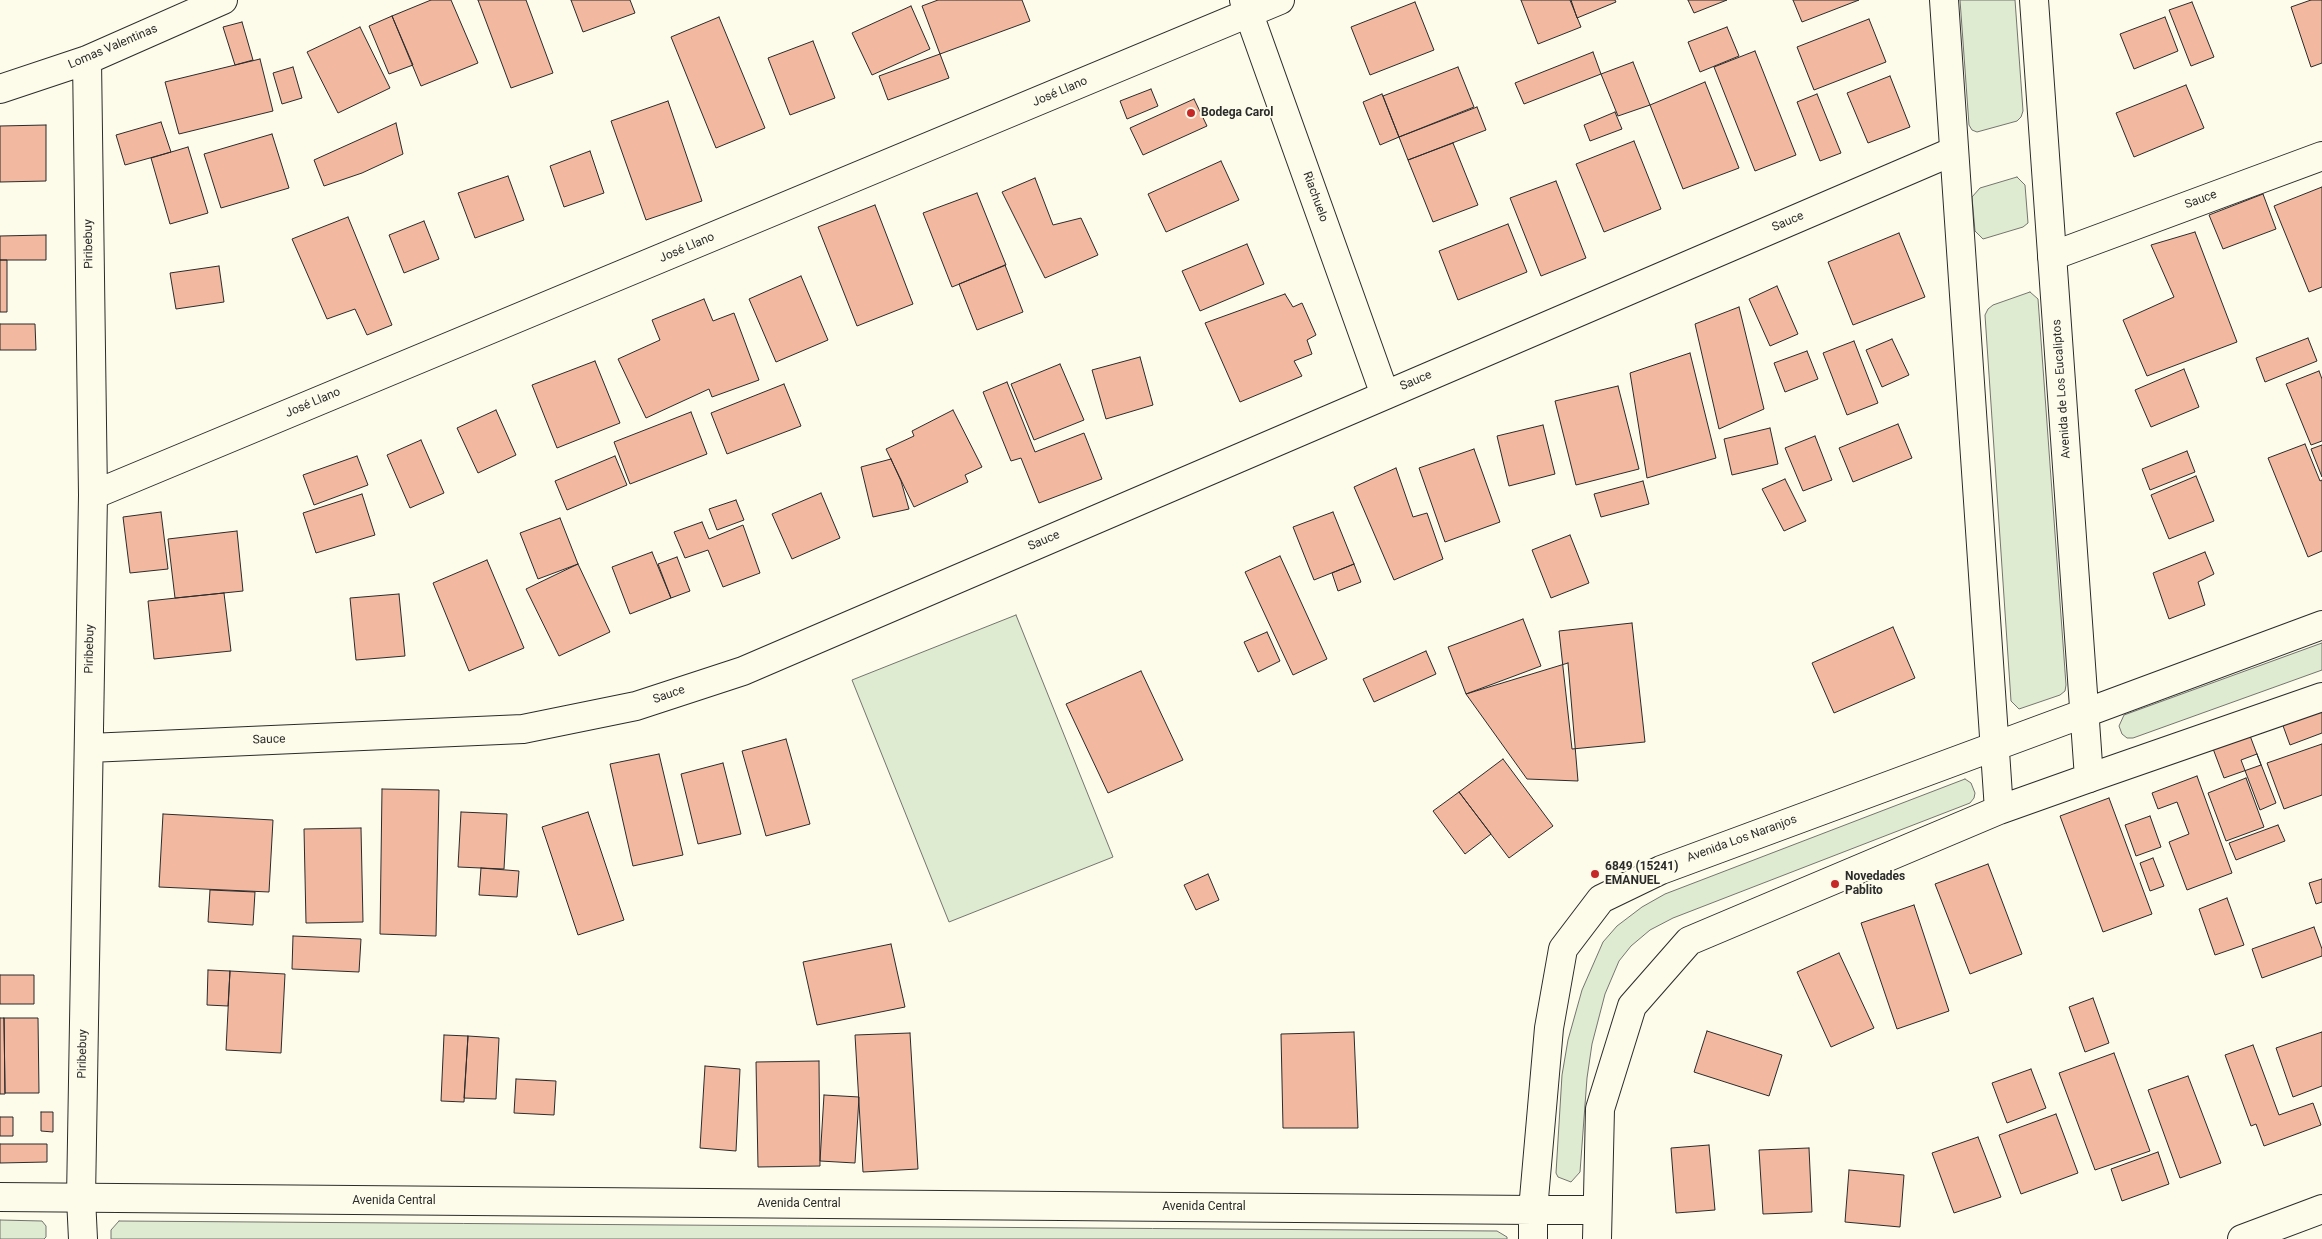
<!DOCTYPE html>
<meta charset="utf-8">
<style>
body{margin:0}
canvas{display:block;background:#fdfbea}
</style>
<canvas width="2322" height="1239"></canvas>
<script>
const g = document.querySelector('canvas').getContext('2d');
g.lineJoin = 'round';
function fill(path, color) { g.fillStyle = color; g.fill(path, 'evenodd'); }
const shape = rows => new Path2D(rows.map(r => 'M' + r).join(''));
function strokePath(path, color, width, dash) { g.strokeStyle = color; g.lineWidth = width; g.lineCap = dash ? 'butt' : 'round'; g.setLineDash(dash || []); g.stroke(path); }
function drawText(font, color, halo, rows, align = 'center') {
  g.font = font + ' Roboto,sans-serif'; g.lineWidth = 4; g.setLineDash([]); g.textBaseline = 'middle'; g.strokeStyle = halo; g.fillStyle = color; for (const [text, x, y, turn = 0] of rows) {
    g.save(); g.translate(x, y); g.rotate((+turn || 0) * Math.PI / 180); g.textAlign = isNaN(turn) ? turn : align; if (halo) g.strokeText(text, 0, 0); g.fillText(text, 0, 0); g.restore();
  }
}
const green = shape([
 [1960,0,2015,0,2023,111,2021,117,2017,121,1977,132,1972,130,1969,125,1960,0],
 [2017,177,2025,185,2028,223,2023,227,1983,239,1975,231,1972,197,1980,188,2017,177],
 [2030,292,2038,299,2066,685,2065,691,2060,695,2019,709,2011,701,1985,315,1988,309,1993,305,2030,292],
 [1016,615,1113,857,949,922,852,680,1016,615],
 [2322,643,2322,670,2133,738,2127,738,2122,734,2119,726,2124,715,2322,643],
 [1965,779,1971,783,1975,793,1974,798,1970,803,1673,918,1650,930,1631,946,1619,961,1605,994,1592,1044,1587,1078,1580,1172,1571,1182,1558,1177,1556,1173,1562,1075,1568,1040,1582,990,1603,942,1617,926,1642,907,1665,894,1965,779],
 [0,1220,42,1221,46,1226,46,1237,44,1239,0,1239,0,1220],
 [119,1221,1497,1231,1507,1237,1507,1239,111,1239,111,1230,119,1221]
]);
const building = shape([
 [431,0,451,0,478,63,421,86,392,16,431,0],
 [478,0,526,0,553,73,511,88,478,0],
 [571,0,630,0,635,13,583,32,571,0],
 [938,0,1022,0,1030,21,940,54,922,6,938,0],
 [1521,0,1570,0,1581,27,1538,44,1521,0],
 [1571,0,1615,0,1616,2,1577,18,1571,0],
 [1688,0,1727,0,1694,13,1688,0],
 [1793,0,1859,0,1802,22,1793,0],
 [2311,0,2322,0,2322,63,2311,67,2291,7,2311,0],
 [1415,2,1434,50,1370,75,1351,27,1415,2],
 [2192,2,2214,57,2191,66,2169,10,2192,2],
 [911,6,930,49,872,75,852,33,911,6],
 [392,16,413,65,389,74,369,26,392,16],
 [719,17,765,128,716,148,671,37,719,17],
 [2165,17,2178,51,2134,69,2120,34,2165,17],
 [1869,19,1886,62,1814,90,1797,47,1869,19],
 [242,22,253,60,235,65,223,27,242,22],
 [360,27,390,88,338,113,307,52,360,27],
 [1727,27,1739,56,1700,72,1688,42,1727,27],
 [813,41,835,98,790,115,768,58,813,41],
 [1755,51,1796,155,1755,171,1714,67,1755,51],
 [1593,52,1601,74,1524,104,1515,83,1593,52],
 [940,54,949,78,888,100,879,76,940,54],
 [260,59,273,111,179,134,165,82,260,59],
 [1633,62,1650,105,1618,116,1601,74,1633,62],
 [293,67,302,98,282,104,273,73,293,67],
 [1458,67,1474,107,1399,137,1383,96,1458,67],
 [1890,76,1910,127,1868,143,1847,93,1890,76],
 [1705,82,1739,168,1683,189,1650,105,1705,82],
 [2186,85,2204,128,2134,157,2116,113,2186,85],
 [1151,89,1158,106,1127,119,1120,101,1151,89],
 [1382,94,1399,137,1380,145,1363,102,1382,94],
 [1817,94,1841,153,1820,161,1797,102,1817,94],
 [1194,99,1207,126,1143,155,1130,128,1194,99],
 [668,101,702,201,646,220,611,121,668,101],
 [1477,107,1486,130,1408,160,1399,137,1477,107],
 [1615,112,1622,129,1590,141,1584,125,1615,112],
 [161,122,171,152,125,165,116,135,161,122],
 [396,123,403,154,362,173,324,186,314,160,396,123],
 [46,125,46,181,0,182,0,126,46,125],
 [272,134,289,188,221,208,204,154,272,134],
 [1634,141,1661,209,1604,232,1576,164,1634,141],
 [1453,143,1478,205,1433,222,1408,160,1453,143],
 [188,147,208,213,170,224,151,158,188,147],
 [590,151,604,193,564,207,550,166,590,151],
 [1221,161,1239,200,1166,232,1148,194,1221,161],
 [508,176,524,220,475,238,458,193,508,176],
 [1035,178,1053,225,1081,218,1098,255,1045,278,1002,192,1035,178],
 [1556,181,1586,258,1541,276,1510,198,1556,181],
 [2322,187,2322,287,2309,292,2274,206,2322,187],
 [977,193,1006,265,952,287,923,213,977,193],
 [2263,194,2276,229,2223,249,2209,215,2263,194],
 [875,205,913,304,857,326,818,227,875,205],
 [348,217,392,325,367,335,355,309,327,319,292,239,348,217],
 [424,221,439,259,404,273,389,235,424,221],
 [1508,224,1527,272,1458,300,1439,251,1508,224],
 [2195,232,2237,342,2147,376,2123,320,2174,297,2151,245,2195,232],
 [1899,233,1925,297,1853,325,1828,262,1899,233],
 [46,235,46,260,0,260,0,236,46,235],
 [1247,244,1264,284,1200,311,1182,271,1247,244],
 [0,260,7,260,7,312,0,312,0,260],
 [1005,265,1023,312,977,330,959,284,1005,265],
 [219,266,224,302,176,309,170,273,219,266],
 [801,276,828,340,776,362,749,299,801,276],
 [1777,286,1798,334,1770,346,1749,299,1777,286],
 [1285,294,1293,307,1302,303,1316,335,1307,340,1312,354,1294,361,1302,376,1240,402,1205,323,1285,294],
 [704,299,713,321,734,313,759,380,712,397,709,389,646,418,618,359,660,340,652,320,704,299],
 [1739,307,1764,409,1719,429,1695,324,1739,307],
 [0,324,35,324,36,350,0,350,0,324],
 [2308,338,2317,361,2265,382,2256,358,2308,338],
 [1892,339,1909,375,1882,387,1866,350,1892,339],
 [1854,341,1878,403,1847,415,1823,353,1854,341],
 [1807,351,1818,379,1785,392,1774,363,1807,351],
 [1690,353,1716,458,1647,478,1630,373,1690,353],
 [1140,357,1153,405,1106,419,1092,370,1140,357],
 [595,361,620,423,557,448,532,385,595,361],
 [1060,364,1084,420,1034,440,1011,384,1060,364],
 [2184,369,2199,407,2151,427,2135,390,2184,369],
 [2319,371,2322,379,2322,441,2311,445,2286,384,2319,371],
 [1007,382,1035,452,1084,433,1102,479,1039,503,1021,458,1011,461,983,392,1007,382],
 [784,384,801,426,727,454,711,413,784,384],
 [1618,386,1639,469,1576,485,1555,401,1618,386],
 [496,410,516,455,478,473,457,428,496,410],
 [953,410,982,467,965,475,968,482,914,507,886,449,914,436,912,431,953,410],
 [691,412,707,454,630,484,614,442,691,412],
 [1898,424,1912,458,1853,482,1839,448,1898,424],
 [1543,425,1555,474,1509,486,1497,436,1543,425],
 [1770,428,1778,464,1732,475,1724,439,1770,428],
 [1815,436,1832,480,1803,491,1785,448,1815,436],
 [421,440,444,493,410,508,387,455,421,440],
 [2305,444,2320,481,2322,480,2322,551,2308,557,2268,458,2305,444],
 [2322,445,2322,477,2311,449,2322,445],
 [1474,449,1500,522,1445,542,1419,468,1474,449],
 [2187,451,2195,472,2150,490,2142,469,2187,451],
 [357,456,368,485,314,505,303,475,357,456],
 [615,456,627,485,567,510,555,481,615,456],
 [891,459,901,481,909,509,873,517,861,467,891,459],
 [1396,468,1413,517,1427,513,1443,559,1394,580,1354,487,1396,468],
 [2196,476,2214,521,2169,539,2151,495,2196,476],
 [1785,479,1806,521,1784,531,1762,489,1785,479],
 [1643,481,1649,504,1601,517,1594,494,1643,481],
 [821,493,840,538,792,559,772,514,821,493],
 [362,494,375,535,316,553,303,513,362,494],
 [736,500,744,520,717,530,709,509,736,500],
 [161,512,168,569,130,573,123,517,161,512],
 [1333,512,1354,564,1314,580,1293,527,1333,512],
 [560,518,578,564,538,579,520,533,560,518],
 [702,522,709,539,743,525,760,573,723,587,708,550,685,558,674,532,702,522],
 [237,531,243,591,175,598,168,539,237,531],
 [1570,535,1589,583,1551,598,1532,550,1570,535],
 [652,552,671,598,630,614,612,567,652,552],
 [2205,552,2214,574,2198,582,2205,605,2169,619,2153,573,2205,552],
 [1280,556,1327,659,1293,675,1245,572,1280,556],
 [677,557,690,591,671,598,658,564,677,557],
 [487,560,524,648,469,671,433,583,487,560],
 [578,564,610,632,559,656,526,589,578,564],
 [1354,564,1361,582,1338,591,1332,573,1354,564],
 [224,593,231,651,154,659,148,601,224,593],
 [399,594,405,656,356,660,350,598,399,594],
 [1523,619,1541,666,1466,694,1448,647,1523,619],
 [1632,623,1645,742,1572,749,1559,631,1632,623],
 [1893,627,1915,678,1834,713,1812,663,1893,627],
 [1267,632,1280,661,1258,672,1244,642,1267,632],
 [1426,651,1436,674,1374,702,1363,679,1426,651],
 [1568,663,1578,781,1527,779,1466,694,1568,663],
 [1141,671,1183,760,1108,793,1066,704,1141,671],
 [2322,708,2322,733,2290,745,2282,723,2322,708],
 [2249,733,2261,765,2224,778,2212,746,2249,733],
 [786,739,810,824,766,836,742,751,786,739],
 [2322,744,2322,795,2284,809,2267,763,2322,744],
 [659,754,683,855,633,866,610,764,659,754],
 [2257,754,2276,803,2260,810,2241,760,2257,754],
 [1503,759,1553,826,1509,858,1459,792,1503,759],
 [723,763,741,834,698,844,681,774,723,763],
 [2197,776,2232,873,2187,890,2169,842,2189,834,2177,802,2158,809,2152,793,2197,776],
 [2246,778,2264,827,2226,841,2208,793,2246,778],
 [382,789,439,790,436,936,380,934,382,789],
 [1459,792,1491,834,1465,854,1433,811,1459,792],
 [2109,798,2152,914,2103,932,2060,816,2109,798],
 [461,812,507,814,504,869,458,867,461,812],
 [588,812,624,920,578,935,542,827,588,812],
 [163,814,273,820,269,892,159,887,163,814],
 [2150,816,2161,847,2136,856,2125,825,2150,816],
 [2278,825,2285,841,2236,860,2229,843,2278,825],
 [361,828,363,922,306,923,304,829,361,828],
 [2153,858,2164,886,2150,891,2140,863,2153,858],
 [1988,864,2022,954,1970,974,1935,884,1988,864],
 [481,868,519,871,517,897,479,895,481,868],
 [1208,874,1219,900,1196,910,1184,885,1208,874],
 [2322,879,2322,902,2316,904,2309,883,2322,879],
 [210,890,255,892,253,925,208,922,210,890],
 [2227,898,2244,945,2215,955,2199,909,2227,898],
 [1914,905,1949,1011,1897,1029,1861,923,1914,905],
 [2314,927,2322,949,2322,956,2262,978,2252,949,2314,927],
 [293,936,361,939,359,972,292,969,293,936],
 [891,944,905,1007,817,1025,803,962,891,944],
 [1839,953,1874,1028,1831,1047,1797,972,1839,953],
 [208,970,230,971,228,1006,207,1005,208,970],
 [230,971,285,974,281,1053,226,1050,230,971],
 [0,975,34,975,34,1004,0,1004,0,975],
 [2093,998,2109,1043,2085,1052,2069,1007,2093,998],
 [0,1018,4,1018,5,1094,0,1094,0,1018],
 [4,1018,38,1018,39,1093,5,1093,4,1018],
 [1707,1031,1782,1055,1769,1096,1694,1072,1707,1031],
 [1354,1032,1358,1128,1283,1128,1281,1034,1354,1032],
 [2322,1032,2322,1086,2293,1097,2276,1048,2322,1032],
 [910,1033,918,1169,863,1172,855,1035,910,1033],
 [444,1035,468,1036,464,1102,441,1101,444,1035],
 [468,1036,499,1038,496,1099,464,1098,468,1036],
 [2253,1045,2279,1115,2313,1103,2321,1125,2264,1146,2256,1124,2251,1126,2225,1055,2253,1045],
 [2114,1053,2150,1151,2095,1170,2059,1073,2114,1053],
 [819,1061,820,1166,758,1167,756,1062,819,1061],
 [705,1066,740,1069,736,1151,700,1148,705,1066],
 [2031,1069,2046,1108,2007,1123,1992,1083,2031,1069],
 [2188,1076,2221,1163,2180,1178,2148,1090,2188,1076],
 [516,1079,556,1081,554,1115,514,1113,516,1079],
 [824,1095,859,1097,855,1163,820,1161,824,1095],
 [41,1112,53,1112,53,1132,41,1131,41,1112],
 [2056,1114,2078,1173,2021,1194,1999,1135,2056,1114],
 [0,1117,13,1117,13,1136,0,1136,0,1117],
 [1978,1137,2001,1197,1954,1213,1932,1153,1978,1137],
 [0,1144,47,1144,47,1162,0,1163,0,1144],
 [1709,1145,1715,1210,1676,1213,1671,1148,1709,1145],
 [1809,1148,1812,1212,1763,1214,1759,1150,1809,1148],
 [2158,1152,2169,1184,2122,1201,2111,1169,2158,1152],
 [1849,1170,1904,1175,1900,1227,1845,1222,1849,1170]
]);
const street = shape([
 [1244,0,1385,395],
 [0,89,87,60,223,0],
 [2052,256,2322,156],
 [93,495,1280,0],
 [2085,713,2322,625],
 [89,748,523,729,636,706,743,671,1954,151],
 [2089,778,2322,697],
 [1533,1210,1597,1210],
 [83,1239,81,1198,93,495,87,60],
 [2242,1239,2322,1209]
]);
const secondary = shape([
 [1944,0,1999,810],
 [0,1197,1533,1210],
 [1533,1239,1533,1210,1549,1028,1563,949,1601,899,1661,870,2085,713],
 [1597,1239,1600,1109,1632,1006,1689,941,1999,810,2089,778,2034,0]
]);
const markers = [
 [1191,113,5,"#c62828"],
 [1595,874,5,"#c62828"],
 [1835,884,5,"#c62828"]
];
const streetNames = [
 ["Lomas Valentinas",113,47,-23],
 ["José Llano",1060,92,-23],
 ["Riachuelo",1315,197,70],
 ["Sauce",2201,200,-20],
 ["Sauce",1788,222,-23],
 ["Piribebuy",89,244,-91],
 ["José Llano",687,248,-23],
 ["Sauce",1416,381,-23],
 ["Avenida de Los Eucaliptos",2062,389,-94],
 ["José Llano",313,403,-23],
 ["Sauce",1044,541,-23],
 ["Piribebuy",90,649,-89],
 ["Sauce",669,695,-19],
 ["Sauce",269,740,-2],
 ["Avenida Los Naranjos",1742,839,-20],
 ["Piribebuy",83,1054,-89],
 ["Avenida Central",394,1201],
 ["Avenida Central",799,1204],
 ["Avenida Central",1204,1207]
];
const poiNames = [
 ["Bodega Carol",1201,113],
 ["6849 (15241)",1605,867],
 ["EMANUEL",1605,881],
 ["Novedades",1845,877],
 ["Pablito",1845,891]
];
fill(green, '#deebd1');
strokePath(green, '#74746e', 1);
fill(building, '#f2b8a0');
strokePath(building, '#2b2b2b', 1);
strokePath(street, '#2b2b2b', 30);
strokePath(secondary, '#2b2b2b', 30);
strokePath(street, '#fdfbea', 28);
strokePath(secondary, '#fdfbea', 28);
for (const [x, y, r, color] of markers) { const dot = new Path2D(); dot.arc(x, y, r, 0, 2 * Math.PI); g.fillStyle = color; g.fill(dot); strokePath(dot, '#fdfbea', 2); }
drawText('12px', '#2b2b2b', '#fdfbea', streetNames);
drawText('bold 12px', '#2b2b2b', '#fdfbea', poiNames, 'left');
</script>
